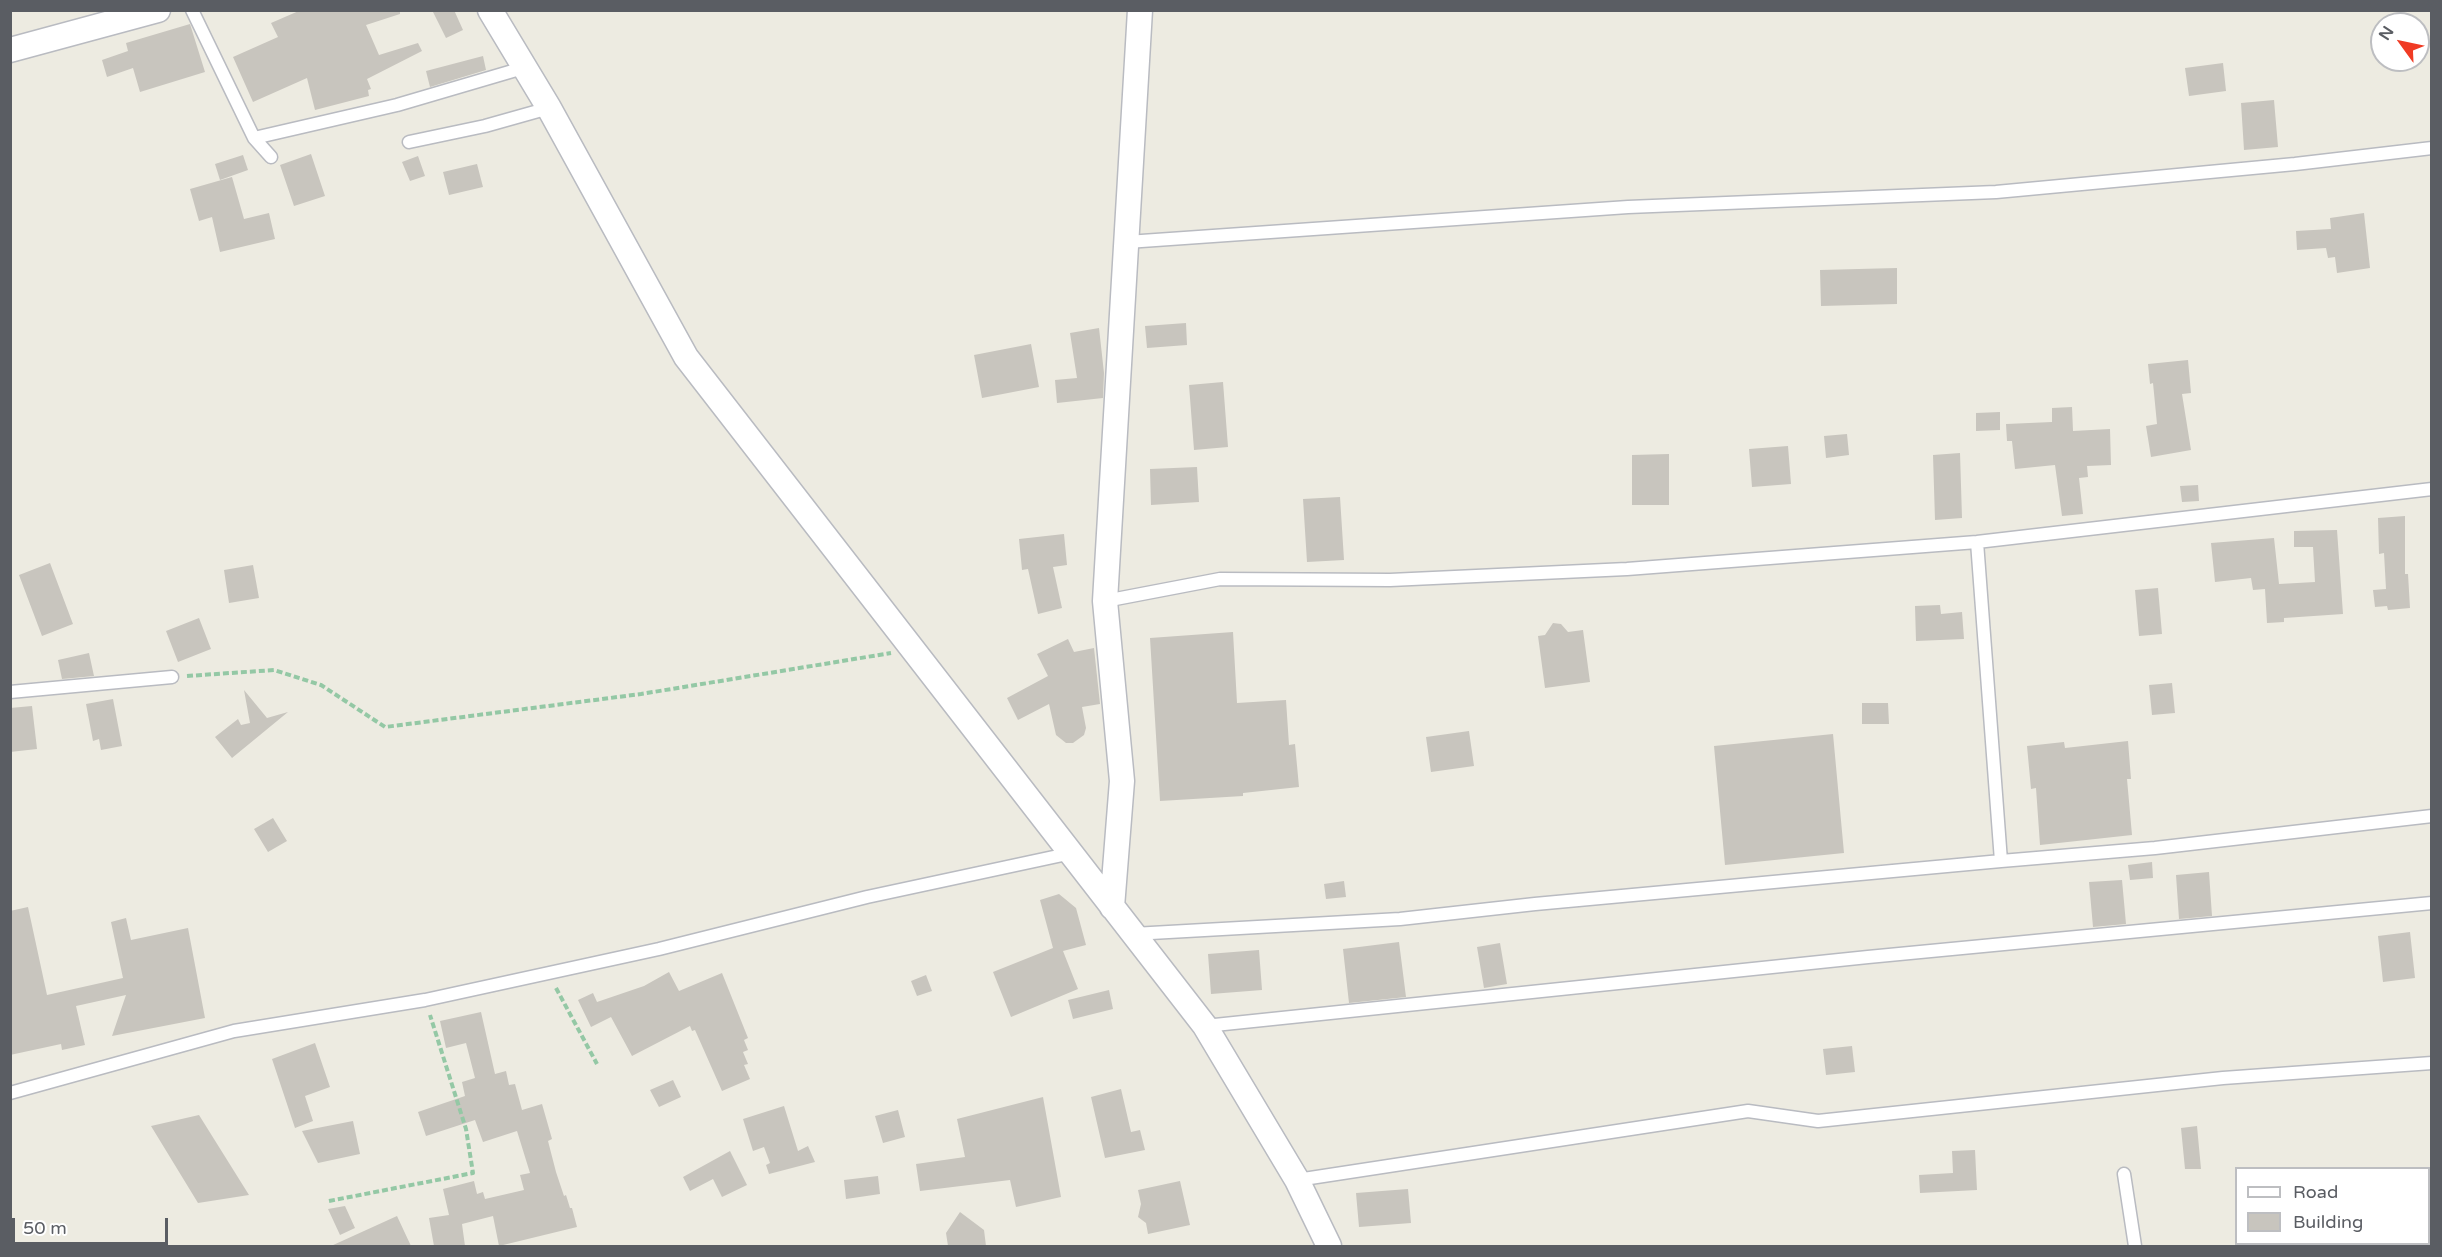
<!DOCTYPE html>
<style>
body{margin:0}
#map{position:relative;width:2442px;height:1257px;overflow:hidden;background:#edebe1;font-family:"Varela Round",sans-serif}
canvas{display:block}
.frame{position:absolute;inset:0;border:12px solid #5a5d63;pointer-events:none}
.legend{position:absolute;left:2235px;top:1167px;width:195px;height:78px;box-sizing:border-box;background:#fff;border:2px solid #bdbec1;margin:0;padding:8px 10px;list-style:none;font-size:18px;color:#5a5d63}
.legend li{display:flex;align-items:center;gap:12px;height:30px}
.legend b{width:30px;border:2px solid #bdbec1}
.north{position:absolute;left:2370px;top:12px;width:60px;height:60px;box-sizing:border-box;background:#fff;border:2px solid #bdbec1;border-radius:50%;rotate:303deg;font-size:16px;font-weight:700;line-height:24px;text-align:center;color:#5a5d63}
.north::after{content:'';display:block;margin:auto;width:21px;height:27px;background:#f03b24;clip-path:polygon(50% 0,100% 100%,50% 72%,0 100%)}
.scale{position:absolute;left:12px;top:1218px;width:156px;height:27px;box-sizing:border-box;border:3px solid #5a5d63;border-top:0;padding-left:8px;font-size:18px;line-height:21px;white-space:nowrap;color:#5a5d63;-webkit-text-stroke:4px #fff;paint-order:stroke}
</style>
<div id="map">
<canvas width="2442" height="1257"></canvas>
<div class="frame"></div>
<ul class="legend">
<li><b style="height:8px;background:#fff"></b>Road</li>
<li><b style="height:16px;background:#c8c5be"></b>Building</li>
</ul>
<div class="north">N</div>
<div class="scale">50 m</div>
</div>
<script>
const g = document.querySelector('canvas').getContext('2d');
g.lineJoin = 'round';
function fill(path, color) { g.fillStyle = color; g.fill(path, 'evenodd'); }
const shape = rows => new Path2D(rows.map(r => 'M' + r).join(''));
function strokePath(path, color, width, dash) { g.strokeStyle = color; g.lineWidth = width; g.lineCap = dash ? 'butt' : 'round'; g.setLineDash(dash || []); g.stroke(path); }
const building = shape([
 [301,10,400,10,400,14,366,25,379,55,418,43,422,51,367,79,371,89,368,90,369,96,315,110,307,78,253,102,233,57,278,37,271,23],
 [432,10,454,10,463,30,446,38],
 [190,24,205,72,140,92,133,68,107,77,102,60,128,51,126,43],
 [483,56,486,70,430,87,426,71],
 [2223,63,2226,91,2189,96,2185,68],
 [2274,100,2278,147,2244,150,2241,103],
 [311,154,325,196,294,206,280,165],
 [243,155,248,170,220,180,215,164],
 [418,156,425,176,410,181,402,162],
 [477,164,483,187,449,195,443,172],
 [232,177,244,219,269,213,275,239,220,252,212,217,199,221,190,189],
 [2364,213,2370,268,2337,273,2335,257,2328,258,2326,248,2297,250,2296,231,2331,229,2330,218],
 [1897,268,1897,304,1821,306,1820,270],
 [1186,323,1187,345,1147,348,1145,326],
 [1099,328,1104,373,1103,398,1057,403,1055,380,1077,378,1070,333],
 [1031,344,1039,387,982,398,974,355],
 [2188,360,2191,393,2182,394,2191,450,2151,457,2146,426,2157,424,2153,383,2150,384,2148,364],
 [1223,382,1228,447,1194,450,1189,385],
 [2072,407,2073,431,2110,429,2111,465,2087,466,2088,477,2079,478,2083,514,2062,516,2055,465,2015,469,2012,441,2007,441,2006,424,2052,422,2052,408],
 [2000,412,2000,430,1976,431,1976,413],
 [1847,434,1849,455,1826,458,1824,436],
 [1788,446,1791,484,1752,487,1749,449],
 [1960,453,1962,518,1935,520,1933,455],
 [1669,454,1669,505,1632,505,1632,455],
 [1197,467,1199,502,1151,505,1150,469],
 [2198,485,2199,501,2182,502,2180,486],
 [1340,497,1344,560,1307,562,1303,499],
 [2405,516,2405,574,2408,574,2410,608,2388,610,2387,606,2375,607,2373,590,2386,589,2384,553,2379,554,2378,518],
 [2337,530,2343,614,2284,618,2284,622,2267,623,2265,589,2253,590,2251,578,2215,582,2211,543,2274,538,2279,584,2315,582,2313,547,2294,547,2294,531],
 [1064,534,1067,565,1053,567,1062,608,1038,614,1028,569,1022,570,1019,539],
 [50,563,73,624,42,636,19,575],
 [253,565,259,598,229,603,224,570],
 [2158,588,2162,634,2139,636,2135,590],
 [1940,605,1941,614,1962,612,1964,639,1916,641,1915,606],
 [199,618,211,649,178,662,166,631],
 [1553,623,1561,624,1568,632,1583,630,1590,682,1545,688,1538,636,1545,635],
 [1233,632,1237,703,1286,700,1289,745,1295,744,1299,787,1243,793,1243,796,1160,801,1150,638],
 [1068,639,1074,652,1094,648,1100,704,1082,707,1086,728,1084,735,1073,743,1066,743,1056,735,1049,704,1018,720,1007,698,1048,676,1037,654],
 [89,653,94,676,62,679,58,660],
 [2172,683,2175,713,2152,715,2149,685],
 [244,690,267,718,288,712,232,758,215,737,238,719,241,725,250,723],
 [113,699,122,746,101,750,99,739,93,741,86,704],
 [1862,703,1888,703,1889,724,1862,724],
 [32,706,37,749,10,752,10,708],
 [1469,731,1474,766,1431,772,1426,737],
 [1833,734,1844,853,1725,865,1714,746],
 [2128,741,2131,779,2127,779,2132,835,2040,845,2036,788,2031,789,2027,746,2064,742,2065,748],
 [273,818,287,841,268,852,254,829],
 [2152,862,2153,878,2130,880,2128,865],
 [2209,872,2212,916,2179,919,2176,875],
 [2122,880,2126,924,2093,927,2089,882],
 [1344,881,1346,897,1326,899,1324,884],
 [1059,894,1076,908,1086,945,1063,951,1078,989,1011,1017,993,972,1053,948,1040,900],
 [28,907,47,995,123,978,111,922,126,918,131,940,188,928,205,1018,112,1036,126,995,76,1006,85,1045,62,1050,61,1044,10,1055,10,911],
 [2410,932,2415,978,2383,982,2378,936],
 [1399,942,1406,997,1349,1003,1343,949],
 [1500,943,1507,984,1484,988,1477,947],
 [1259,950,1262,990,1211,994,1208,954],
 [669,972,679,991,722,973,748,1038,744,1040,748,1050,743,1052,748,1064,744,1065,750,1079,722,1091,695,1030,692,1031,690,1026,632,1056,611,1017,591,1027,578,1000,593,993,597,1002,644,986],
 [926,975,932,991,917,996,911,981],
 [1109,990,1113,1009,1073,1019,1068,1000],
 [481,1012,495,1074,506,1071,509,1085,515,1084,522,1110,542,1104,552,1139,548,1141,556,1172,564,1196,566,1195,570,1208,572,1208,577,1227,499,1246,493,1216,462,1224,465,1246,434,1246,429,1218,449,1215,443,1189,474,1181,477,1194,483,1192,485,1199,524,1190,520,1175,530,1173,517,1131,483,1142,475,1120,426,1136,418,1112,465,1096,462,1082,475,1078,466,1043,446,1048,440,1021],
 [315,1043,330,1087,305,1096,313,1121,295,1128,272,1059],
 [1852,1046,1855,1072,1826,1075,1823,1049],
 [673,1080,681,1097,659,1107,650,1090],
 [1121,1089,1131,1132,1140,1130,1145,1150,1105,1158,1091,1097],
 [1043,1097,1061,1197,1016,1207,1010,1180,920,1191,916,1164,965,1157,957,1119],
 [784,1106,798,1151,808,1146,815,1162,769,1174,766,1165,770,1163,764,1147,753,1151,743,1119],
 [898,1110,905,1137,883,1143,875,1116],
 [199,1115,249,1195,198,1203,151,1126],
 [353,1121,360,1154,318,1163,302,1131],
 [2197,1126,2201,1169,2185,1169,2181,1128],
 [1975,1150,1977,1190,1920,1193,1919,1175,1953,1173,1952,1151],
 [730,1151,747,1185,722,1197,713,1179,690,1191,683,1177],
 [878,1176,880,1194,846,1199,844,1180],
 [1180,1181,1190,1225,1148,1234,1146,1223,1138,1217,1141,1204,1138,1190],
 [1408,1189,1411,1223,1359,1227,1356,1193],
 [345,1206,355,1228,340,1235,328,1209],
 [960,1212,984,1230,986,1246,948,1246,946,1233],
 [397,1216,411,1246,331,1246]
]);
const path = shape([
 [187,676,274,670,321,685,385,727,641,694,891,653],
 [556,988,597,1064],
 [329,1201,473,1173,466,1129,430,1015]
]);
const service = shape([
 [192,10,254,138,271,157],
 [254,138,397,105,523,68],
 [409,142,485,126,549,108],
 [1127,242,1628,207,1996,192,2295,164,2432,148],
 [1105,601,1220,579,1390,580,1627,569,1977,542,2432,489],
 [10,692,172,677],
 [2001,861,2155,848,2432,816],
 [1133,934,1400,919,1535,904,2001,861,1977,542],
 [1205,1026,1868,957,2432,903],
 [10,1093,234,1031,425,1000,659,949,867,897,1072,853],
 [2124,1174,2135,1246],
 [1297,1180,1748,1111,1818,1121,2223,1078,2432,1063]
]);
const minor = shape([
 [490,10,549,108,686,357,1205,1026,1297,1180,1329,1246],
 [10,50,158,10],
 [1112,907,1122,781,1105,601,1140,10]
]);
fill(building, '#c8c5be');
strokePath(service, '#b9bbc1', 15);
strokePath(minor, '#b9bbc1', 27);
strokePath(path, '#94c8a5', 4, [6, 3]);
strokePath(service, '#fff', 12);
strokePath(minor, '#fff', 24);
</script>
